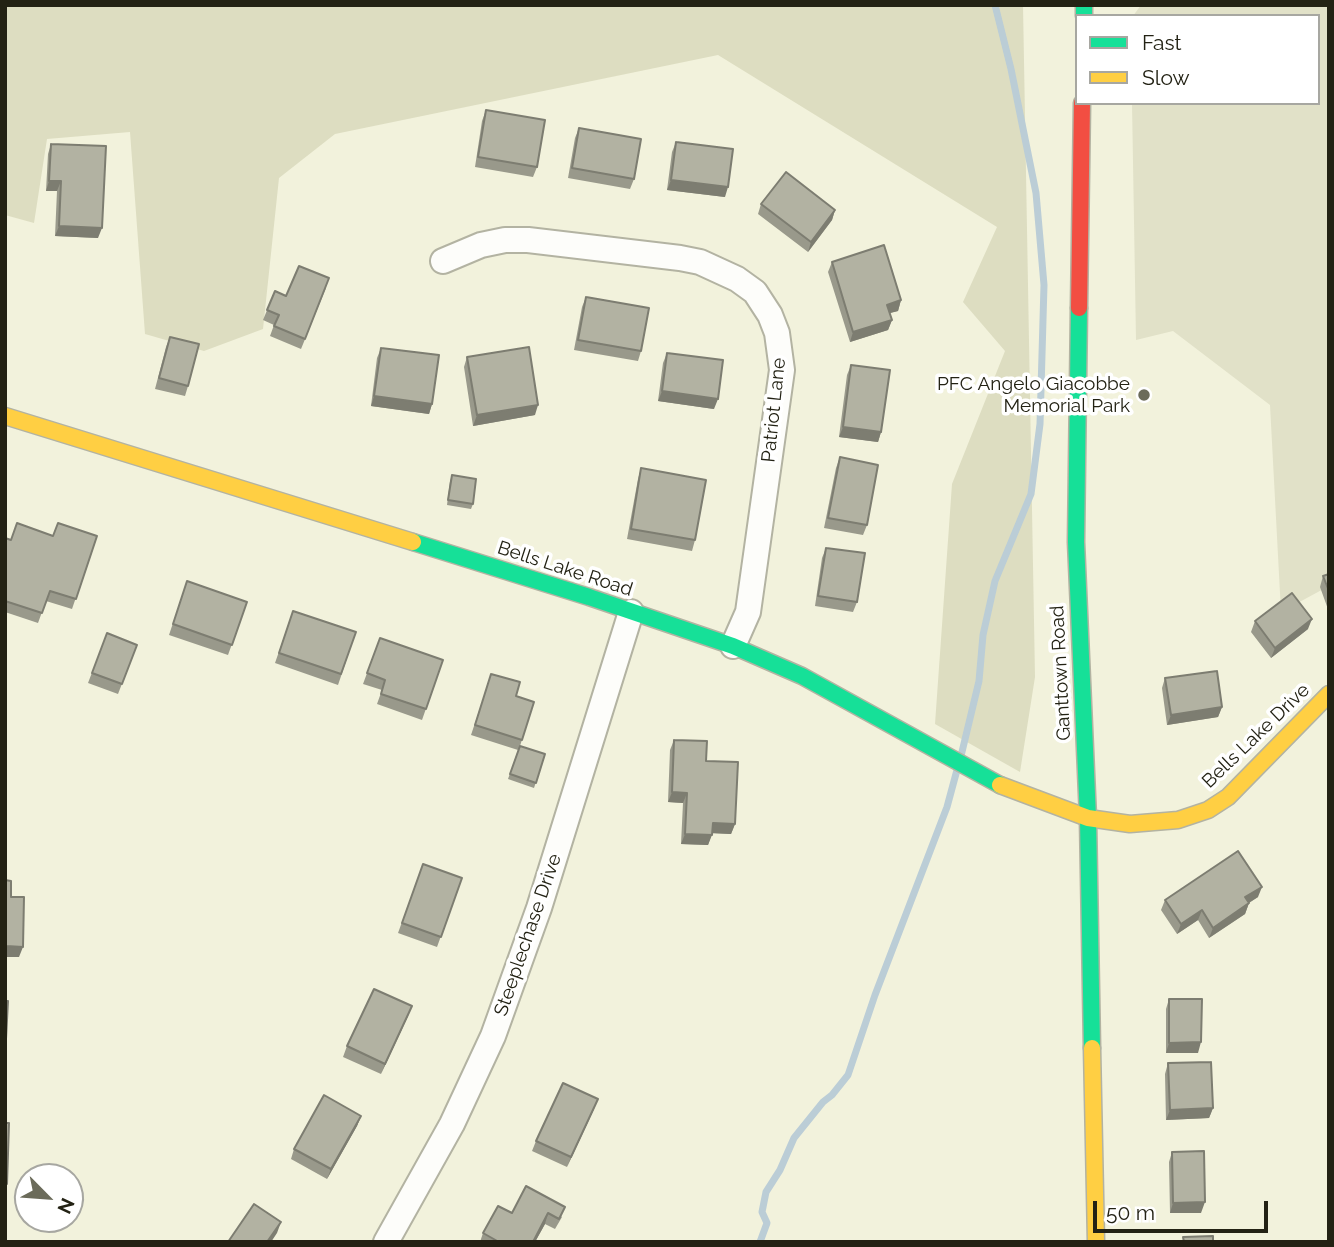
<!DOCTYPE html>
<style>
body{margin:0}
#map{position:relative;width:1334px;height:1247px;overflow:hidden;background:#f2f2dc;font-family:Raleway,sans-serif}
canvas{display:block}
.frame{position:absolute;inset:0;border:7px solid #232214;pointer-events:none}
.legend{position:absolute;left:1075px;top:14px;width:245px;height:91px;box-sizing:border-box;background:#fff;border:2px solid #a7a7a1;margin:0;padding:9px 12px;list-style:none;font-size:21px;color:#232214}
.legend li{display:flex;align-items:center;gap:14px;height:35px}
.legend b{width:35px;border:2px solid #a7a7a1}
.north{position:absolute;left:14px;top:1163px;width:70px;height:70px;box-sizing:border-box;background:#fff;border:2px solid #a7a7a1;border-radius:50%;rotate:115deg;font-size:19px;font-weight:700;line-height:28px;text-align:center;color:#232214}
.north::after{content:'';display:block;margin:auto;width:24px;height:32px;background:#6b6b5a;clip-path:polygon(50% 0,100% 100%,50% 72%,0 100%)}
.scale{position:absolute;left:1093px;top:1201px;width:175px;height:32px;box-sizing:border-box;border:4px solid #232214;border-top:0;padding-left:9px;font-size:21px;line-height:24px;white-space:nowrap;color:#232214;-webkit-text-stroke:5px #fff;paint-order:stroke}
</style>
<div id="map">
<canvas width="1334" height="1247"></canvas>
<div class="frame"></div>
<ul class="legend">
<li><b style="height:9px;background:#16e098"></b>Fast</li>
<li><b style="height:9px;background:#ffcf43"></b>Slow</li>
</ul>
<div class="north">N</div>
<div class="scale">50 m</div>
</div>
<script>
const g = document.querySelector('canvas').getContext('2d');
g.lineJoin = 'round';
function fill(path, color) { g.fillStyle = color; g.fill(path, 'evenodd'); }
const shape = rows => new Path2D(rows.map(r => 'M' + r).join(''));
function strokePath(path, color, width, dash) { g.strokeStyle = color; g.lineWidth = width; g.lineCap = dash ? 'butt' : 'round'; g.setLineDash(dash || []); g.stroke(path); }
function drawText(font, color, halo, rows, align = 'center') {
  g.font = font + ' Raleway,sans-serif'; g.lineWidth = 7; g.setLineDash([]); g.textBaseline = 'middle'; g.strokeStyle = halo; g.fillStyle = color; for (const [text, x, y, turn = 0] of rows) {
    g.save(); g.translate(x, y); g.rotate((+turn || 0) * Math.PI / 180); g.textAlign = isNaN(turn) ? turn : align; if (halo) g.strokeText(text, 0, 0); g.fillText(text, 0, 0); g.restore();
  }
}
const green = shape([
 [1141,5,1329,5,1329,586,1281,612,1270,405,1173,331,1136,340,1132,103,1318,103,1318,16,1133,16]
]);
const forest = shape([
 [5,5,1023,5,1035,677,1020,772,935,724,952,484,1005,351,963,302,997,227,718,55,335,134,279,178,263,329,204,351,145,334,130,132,47,139,34,223,5,215]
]);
const stream = shape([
 [961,756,979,681,983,635,995,581,1031,494,1040,424,1044,285,1036,193,1011,69,995,5],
 [760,1242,767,1223,762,1212,766,1192,780,1170,794,1138,823,1102,832,1095,848,1075,875,995,947,807,957,770]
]);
const street = shape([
 [443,261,481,245,505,240,528,240,680,258,700,262,737,279,755,292,770,315,777,333,782,370,748,612,733,646],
 [386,1242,452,1124,493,1036,539,908,631,612]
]);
const fast = shape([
 [1084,5,1084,16],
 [1079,308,1076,542,1088,818,1092,1048],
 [413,542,589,597,733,646,802,676,1000,785]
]);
const slow = shape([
 [5,416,413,542],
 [1000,785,1088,818,1130,824,1178,820,1208,810,1228,797,1329,694],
 [1092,1048,1096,1242]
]);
const jam = shape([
 [1079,308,1082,103]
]);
const wall = shape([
 [486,110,537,167,533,177,475,167,482,121],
 [579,128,634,179,630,189,568,178,575,138],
 [676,142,725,197,667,190,672,152],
 [51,144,98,238,55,236,57,191,46,191,48,154],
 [761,204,835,210,832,220,808,252,758,214],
 [832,262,901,300,898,311,889,313,892,320,888,330,850,342,828,272],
 [326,288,301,349,270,336,274,325,263,320,275,291,286,296],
 [586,297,641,351,638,361,574,350,582,307],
 [170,337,188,386,185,396,155,389,166,347],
 [381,348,432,404,429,414,371,406,377,358],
 [667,353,714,409,658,401,663,363],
 [467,357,535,415,473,426,464,367],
 [851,365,881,432,878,442,839,437,847,375],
 [840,457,867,525,863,535,824,528,836,468],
 [641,468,695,540,692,551,627,539,638,479],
 [452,475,473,504,471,509,447,505,450,481],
 [53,536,97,536,72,609,46,601,38,623,5,612,5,538,11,540],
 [826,548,857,602,853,612,815,606,822,558],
 [1329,574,1329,612,1320,587,1323,576],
 [187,581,247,602,228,655,169,635],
 [293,611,356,632,338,685,275,663],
 [1255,621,1308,629,1271,658,1251,632],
 [107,633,137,645,118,694,88,683],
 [380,638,443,660,422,720,377,704,382,690,363,684],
 [1165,678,1222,707,1218,717,1167,725,1162,688],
 [488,684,516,696,534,702,520,746,545,754,534,788,508,779,518,750,471,735],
 [674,740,735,824,731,834,712,833,708,845,681,844,683,803,668,802,670,750],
 [423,864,462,878,437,947,398,933],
 [1258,897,1249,903,1245,914,1209,938,1198,920,1177,934,1161,910,1165,900],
 [1169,999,1198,1053,1166,1053,1166,1009],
 [408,1016,381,1074,343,1057,347,1046],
 [1168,1063,1213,1108,1209,1118,1166,1120,1165,1074],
 [594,1109,567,1167,532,1151,536,1141],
 [361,1116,357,1126,327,1179,291,1159,294,1149],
 [1172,1152,1201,1213,1170,1213,1169,1162],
 [526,1186,562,1217,555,1229,545,1224,535,1242,480,1242,483,1233,512,1213]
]);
const shadedWall = shape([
 [671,180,728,187,725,197,667,190],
 [49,181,61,181,57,191,46,191],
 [835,210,832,220,808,252,811,242],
 [59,226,102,228,98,238,55,236],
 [901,300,898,311,883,315,887,305],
 [892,320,888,330,850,342,853,332],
 [662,391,718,399,714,409,658,401],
 [374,396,432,404,429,414,371,406],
 [538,405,535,415,473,426,477,415],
 [843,427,881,432,878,442,839,437],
 [1312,619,1308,629,1271,658,1275,648],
 [1222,707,1218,717,1167,725,1171,715],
 [672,792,687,793,683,803,668,802],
 [713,823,735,824,731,834,709,833],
 [685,834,712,835,708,845,681,844],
 [1262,887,1258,897,1242,907,1245,897],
 [1249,903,1245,914,1209,938,1213,928],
 [1202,910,1198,920,1177,934,1181,924],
 [6,946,23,947,19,957,5,957],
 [412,1006,408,1016,381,1074,385,1064],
 [1201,1042,1198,1053,1166,1053,1169,1043],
 [598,1099,594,1109,567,1167,571,1157],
 [1213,1108,1209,1118,1166,1120,1170,1110],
 [361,1116,357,1126,327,1179,331,1169],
 [1205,1202,1201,1213,1170,1213,1173,1203],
 [548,1213,545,1224,535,1242,533,1242],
 [281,1222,277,1233,271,1242,267,1242]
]);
const building = shape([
 [486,110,545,120,537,167,478,157,486,110],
 [579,128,641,139,634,179,572,168,579,128],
 [676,142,733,149,728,187,671,180,676,142],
 [51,144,106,146,102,228,59,226,61,181,49,181,51,144],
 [786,172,835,210,811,242,761,204,786,172],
 [884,245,901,300,887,305,892,320,853,332,832,262,884,245],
 [299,266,329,278,305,339,274,326,279,315,267,310,275,291,286,296,299,266],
 [586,297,649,308,641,351,578,340,586,297],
 [170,337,199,344,188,386,159,378,170,337],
 [529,347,538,405,477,415,467,357,529,347],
 [381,348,439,355,432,404,374,396,381,348],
 [667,353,723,360,718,399,662,391,667,353],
 [851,365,890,370,881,432,843,427,851,365],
 [840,457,878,465,867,525,828,518,840,457],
 [641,468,706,480,695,540,631,529,641,468],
 [452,475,476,479,473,504,448,500,452,475],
 [17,523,53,536,58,523,97,536,76,599,50,591,42,613,5,601,5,538,11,540,17,523],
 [826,548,865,553,857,602,818,596,826,548],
 [1329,574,1329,591,1323,576,1329,574],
 [187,581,247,602,232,645,173,624,187,581],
 [1292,593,1312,619,1275,648,1255,621,1292,593],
 [293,611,356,632,341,674,279,653,293,611],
 [107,633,137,645,122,684,92,673,107,633],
 [380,638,443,660,426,709,381,694,385,680,367,673,380,638],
 [1217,671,1222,707,1171,715,1165,678,1217,671],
 [491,674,520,682,516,696,534,702,522,740,475,725,491,674],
 [674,740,707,741,706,761,738,762,735,824,713,823,712,835,685,834,687,793,672,792,674,740],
 [520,746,545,754,536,783,510,774,520,746],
 [1238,851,1262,887,1245,897,1249,903,1213,928,1202,910,1181,924,1165,900,1238,851],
 [423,864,462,878,441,937,402,923,423,864],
 [5,880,11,881,11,897,24,897,23,947,6,946,6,964,5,880],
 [374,989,412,1006,385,1064,347,1046,374,989],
 [1169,999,1202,999,1201,1042,1169,1043,1169,999],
 [5,1001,8,1001,5,1058,5,1001],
 [1211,1062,1213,1108,1170,1110,1168,1063,1211,1062],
 [563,1083,598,1099,571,1157,536,1141,563,1083],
 [324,1095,361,1116,331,1169,294,1149,324,1095],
 [5,1123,9,1123,7,1184,5,1184,5,1123],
 [1204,1151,1205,1202,1173,1203,1172,1152,1204,1151],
 [526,1186,565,1207,559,1219,548,1213,533,1242,499,1242,483,1233,498,1206,512,1213,526,1186],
 [254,1204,281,1222,267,1242,228,1242,254,1204],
 [1213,1236,1213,1242,1184,1242,1183,1237,1213,1236]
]);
const markers = [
 [1144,395,7,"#6b6b5a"]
];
const poiNames = [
 ["PFC Angelo Giacobbe",1130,384],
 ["Memorial Park",1130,406]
];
const streetNames = [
 ["Patriot Lane",774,410,-84],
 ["Bells Lake Road",565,569,18],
 ["Ganttown Road",1061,673,-93],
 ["Bells Lake Drive",1256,736,-44],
 ["Steeplechase Drive",528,935,-71]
];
fill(green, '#e1e1c8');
fill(forest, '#ddddc1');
strokePath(stream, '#bbcdd6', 7);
strokePath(street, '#b3b3a2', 28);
strokePath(fast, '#b3b3a2', 19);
strokePath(slow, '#b3b3a2', 19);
strokePath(jam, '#b3b3a2', 19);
strokePath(street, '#fdfdfa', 24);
strokePath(fast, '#16e098', 16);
strokePath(slow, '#ffcf43', 16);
strokePath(jam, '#f24e42', 16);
fill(wall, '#99998b');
fill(shadedWall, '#7d7d71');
fill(building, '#b2b2a2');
strokePath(building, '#7d7d71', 2);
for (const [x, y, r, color] of markers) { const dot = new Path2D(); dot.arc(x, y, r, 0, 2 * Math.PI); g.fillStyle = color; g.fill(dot); strokePath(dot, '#fff', 2.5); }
drawText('19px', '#232214', '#fff', poiNames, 'right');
drawText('19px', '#232214', '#fff', streetNames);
</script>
